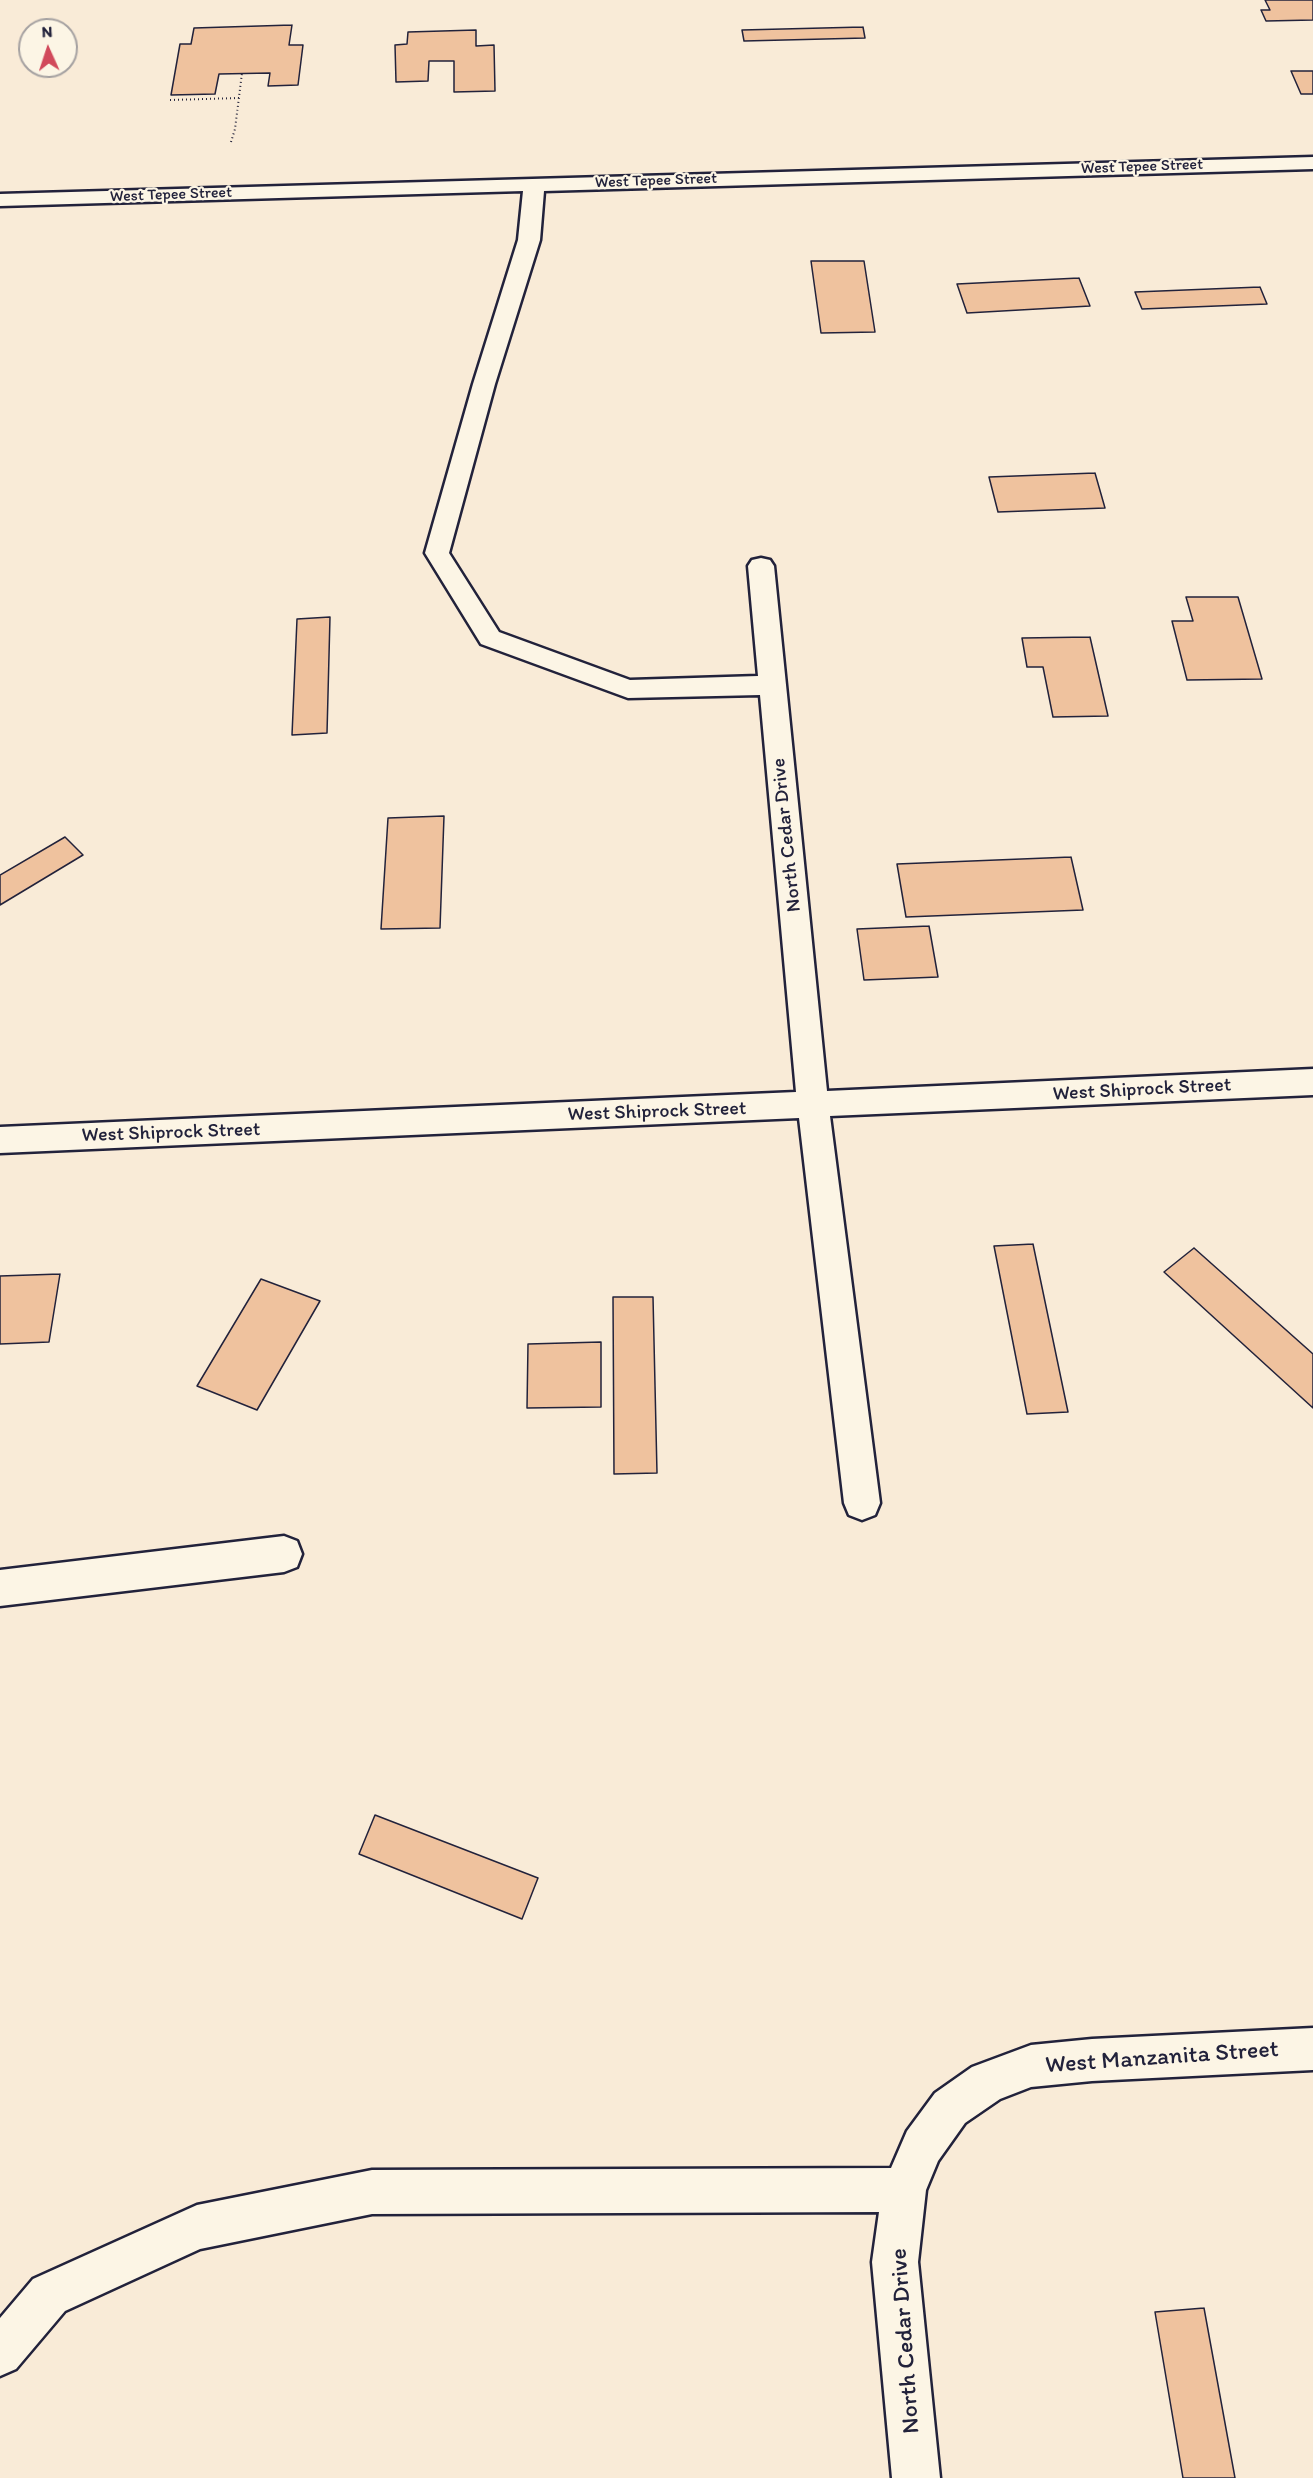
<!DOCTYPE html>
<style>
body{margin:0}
#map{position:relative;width:1313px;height:2478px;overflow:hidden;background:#f9ebd7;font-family:Itim,sans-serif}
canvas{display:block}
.north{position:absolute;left:18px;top:18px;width:60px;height:60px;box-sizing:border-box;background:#fcf5e5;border:2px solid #a5a1a1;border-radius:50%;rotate:357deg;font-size:16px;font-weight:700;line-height:24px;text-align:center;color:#22223b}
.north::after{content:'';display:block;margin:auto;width:21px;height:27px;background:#d1495b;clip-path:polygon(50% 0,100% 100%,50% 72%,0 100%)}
</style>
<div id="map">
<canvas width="1313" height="2478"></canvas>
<div class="north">N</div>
</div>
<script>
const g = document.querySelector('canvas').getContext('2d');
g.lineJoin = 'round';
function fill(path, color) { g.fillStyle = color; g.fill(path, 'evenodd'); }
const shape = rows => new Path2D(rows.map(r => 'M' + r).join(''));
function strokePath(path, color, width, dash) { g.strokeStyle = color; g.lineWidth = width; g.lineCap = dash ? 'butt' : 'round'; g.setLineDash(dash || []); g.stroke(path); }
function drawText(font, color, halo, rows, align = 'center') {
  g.font = font + ' Itim,sans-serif'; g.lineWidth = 4.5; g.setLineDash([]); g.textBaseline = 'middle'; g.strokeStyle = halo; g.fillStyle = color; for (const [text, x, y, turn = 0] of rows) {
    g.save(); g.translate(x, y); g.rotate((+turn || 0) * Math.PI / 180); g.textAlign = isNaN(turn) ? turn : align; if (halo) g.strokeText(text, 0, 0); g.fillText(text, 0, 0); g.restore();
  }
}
const building = shape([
 [1265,0,1313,0,1313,20,1266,21,1261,10,1270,10,1265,0],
 [292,25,289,45,303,45,298,85,268,86,270,73,219,74,215,94,171,95,180,44,191,44,194,28,292,25],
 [863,27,865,38,744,41,742,30,863,27],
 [476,30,476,46,494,45,495,91,454,92,454,61,429,61,428,81,396,82,395,45,407,44,408,32,476,30],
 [1291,71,1313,71,1313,94,1301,94,1291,71],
 [811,261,864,261,875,332,821,333,811,261],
 [1079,278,1090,306,967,313,957,284,1079,278],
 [1260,287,1267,304,1142,309,1135,292,1260,287],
 [1095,473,1105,508,998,512,989,477,1095,473],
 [1186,597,1238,597,1262,679,1187,680,1172,621,1193,621,1186,597],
 [330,617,327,733,292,735,297,619,330,617],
 [1090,637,1108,716,1053,717,1043,667,1027,667,1022,638,1090,637],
 [444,816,440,928,381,929,388,818,444,816],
 [65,837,83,855,0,905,0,875,65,837],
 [1071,857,1083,910,906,917,897,864,1071,857],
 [929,926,938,977,864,980,857,929,929,926],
 [1033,1244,1068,1412,1027,1414,994,1246,1033,1244],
 [1194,1248,1313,1354,1313,1408,1164,1272,1194,1248],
 [60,1274,49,1342,0,1344,0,1276,60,1274],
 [261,1279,320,1301,257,1410,197,1386,261,1279],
 [613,1297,653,1297,657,1473,614,1474,613,1297],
 [601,1342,601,1407,527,1408,528,1344,601,1342],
 [375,1815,538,1878,522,1919,359,1854,375,1815],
 [1204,2308,1235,2478,1183,2478,1155,2312,1204,2308]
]);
const path = shape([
 [170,100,239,98],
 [231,142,235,129,242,73]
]);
const minor = shape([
 [1313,157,1313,169,544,191,540,240,495,384,449,553,499,632,630,680,758,676,748,566,752,560,761,558,770,560,774,566,827,1091,1313,1069,1313,1095,830,1116,880,1503,875,1515,862,1520,849,1515,844,1503,799,1118,0,1153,0,1127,796,1092,760,695,628,698,481,644,425,553,473,384,518,240,523,191,0,206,0,194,1313,157],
 [284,1536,297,1541,302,1554,297,1567,284,1572,0,1606,0,1570,284,1536],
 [1313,2028,1313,2070,1092,2081,1031,2087,1000,2099,965,2123,938,2161,926,2190,918,2262,940,2478,892,2478,872,2262,879,2212,372,2214,200,2249,65,2311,16,2369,0,2376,0,2318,33,2279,197,2205,372,2170,891,2168,907,2131,935,2093,972,2067,1031,2045,1092,2039,1313,2028]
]);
const farStreetnames = [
 ["West Tepee Street",1142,167,-2],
 ["West Tepee Street",656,181,-2],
 ["West Tepee Street",171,195,-2]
];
const streetNames = [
 ["North Cedar Drive",787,835,-96],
 ["West Shiprock Street",1142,1090,-3],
 ["West Shiprock Street",657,1112,-2],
 ["West Shiprock Street",171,1133,-2]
];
const nearStreetnames = [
 ["West Manzanita Street",1162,2058,-4],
 ["North Cedar Drive",906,2341,-94]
];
fill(building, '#efc29e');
strokePath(building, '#22223b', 1.5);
strokePath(minor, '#22223b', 5);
strokePath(path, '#22223b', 2, [1, 3]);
fill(minor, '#fcf5e5');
drawText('16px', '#22223b', '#fcf5e5', farStreetnames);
drawText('20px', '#22223b', '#fcf5e5', streetNames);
drawText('24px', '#22223b', '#fcf5e5', nearStreetnames);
</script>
